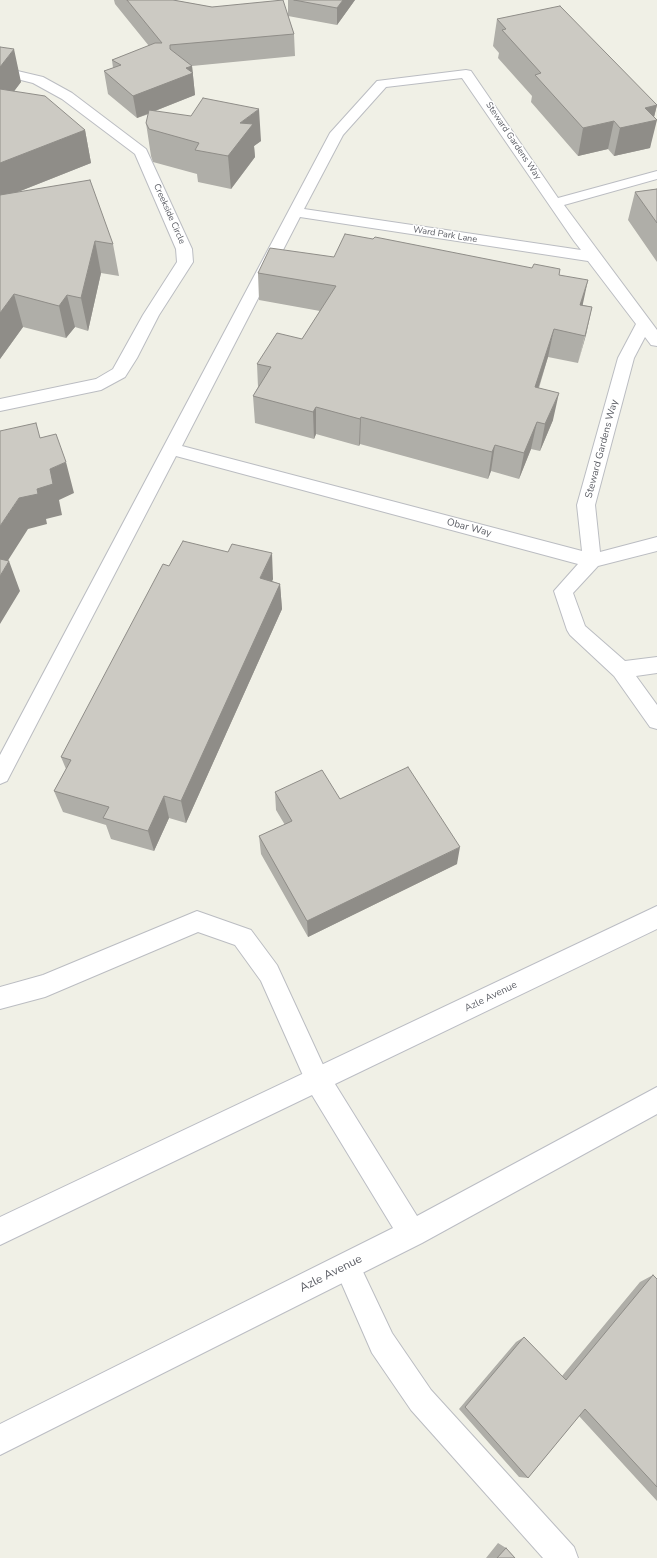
<!DOCTYPE html>
<style>
body{margin:0}
canvas{display:block;background:#f0f0e6}
</style>
<canvas width="657" height="1558"></canvas>
<script>
const g = document.querySelector('canvas').getContext('2d');
g.lineJoin = 'round';
const shape = rows => new Path2D(rows.map(r => 'M' + r).join(''));
function strokePath(path, color, width, dash) { g.strokeStyle = color; g.lineWidth = width; g.lineCap = dash ? 'butt' : 'round'; g.setLineDash(dash || []); g.stroke(path); }
function fill(path, color) { g.fillStyle = color; g.fill(path, 'evenodd'); }
function drawText(font, color, halo, rows, align = 'center') {
  g.font = font + ' "Nunito Sans",sans-serif'; g.lineWidth = 3; g.setLineDash([]); g.textBaseline = 'middle'; g.strokeStyle = halo; g.fillStyle = color; for (const [text, x, y, turn = 0] of rows) {
    g.save(); g.translate(x, y); g.rotate((+turn || 0) * Math.PI / 180); g.textAlign = isNaN(turn) ? turn : align; if (halo) g.strokeText(text, 0, 0); g.fillText(text, 0, 0); g.restore();
  }
}
const service = shape([
 [0,69,9,69,43,77,72,93,146,149,192,249,193,262,159,315,137,358,125,377,101,390,0,411,0,399,96,379,113,369,143,315,177,262,176,249,135,154,62,99,33,83,9,77,0,77,0,69],
 [466,70,471,71,558,198,657,171,657,179,564,205,657,330,657,346,651,345,645,337,634,358,595,505,600,552,657,537,657,551,598,566,573,593,585,626,625,661,657,657,657,673,636,676,657,705,657,729,650,727,614,676,570,635,567,630,554,591,578,564,176,456,7,781,0,784,0,755,330,133,377,81,466,70],
 [462,78,574,241,581,250,304,209,343,135,386,87,462,78],
 [300,217,588,261,636,324,618,358,577,505,582,551,182,446,300,217],
 [197,911,251,930,277,965,330,1080,327,1089,318,1092,309,1089,261,981,235,945,198,932,45,997,0,1009,0,987,43,975,197,911],
 [347,1253,356,1257,392,1333,431,1390,574,1547,578,1558,543,1558,411,1410,372,1353,334,1266,338,1257,347,1253]
]);
const secondary = shape([
 [657,906,657,929,335,1084,417,1216,657,1087,657,1114,422,1243,0,1455,0,1424,393,1228,312,1095,0,1245,0,1217,657,906]
]);
const wall = shape([
 [114,0,173,0,212,7,288,16,288,0,355,0,337,25,288,16,294,34,295,56,192,66,195,95,155,111,261,141,254,146,255,157,231,189,198,182,197,174,153,162,151,156,146,123,149,114,137,118,108,94,104,71,113,68,112,60,149,46,115,4],
 [497,19,657,105,654,117,650,148,614,156,608,149,578,156,531,102,532,96,498,58,499,53,493,46],
 [0,47,21,82,14,91,85,130,91,163,18,192,113,244,119,276,101,273,88,331,75,327,66,338,23,327,0,359],
 [657,189,657,262,628,220,635,192],
 [334,257,559,275,583,305,592,307,578,363,548,357,539,388,553,420,540,451,531,449,519,479,491,471,488,479,360,444,359,446,316,434,314,439,255,423,253,396,258,387,257,364,302,339,320,311,259,300,258,273],
 [169,566,273,579,272,581,280,584,282,609,186,823,169,818,154,851,111,839,106,825,63,812,54,791,66,769,61,757],
 [275,792,340,799,457,864,308,937,261,854,259,836,285,825,276,810],
 [653,1275,657,1279,657,1501,579,1416,528,1478,519,1477,459,1409,516,1342,524,1337,562,1376,640,1282],
 [498,1543,506,1548,515,1558,486,1558]
]);
const shadedWall = shape([
 [343,0,355,0,337,25,337,8],
 [14,49,21,82,0,110,0,67],
 [192,66,195,95,137,118,133,96,186,68],
 [657,105,653,121,657,120,650,148,614,156,620,128,645,108],
 [259,109,261,141,254,146,255,157,231,189,228,156,240,123],
 [614,121,608,149,578,156,583,128],
 [85,130,91,163,0,199,0,163],
 [95,241,101,273,88,331,81,298],
 [588,280,582,308,580,305],
 [14,294,23,327,0,359,0,313],
 [67,295,75,327,66,338,59,306],
 [592,307,586,335,578,363,585,336],
 [554,329,548,357,530,414,535,387],
 [559,393,553,420,540,451,545,424],
 [316,407,316,434,314,439,313,412],
 [361,417,360,444,359,446,360,419],
 [537,422,531,449,519,479,524,453],
 [495,445,491,471,488,479,492,452],
 [66,462,74,493,59,500,62,515,46,519,47,524,28,529,0,573,0,526,19,498,37,489,50,469],
 [272,553,273,579,262,604,260,578],
 [9,561,20,591,0,624,0,576],
 [280,584,282,609,186,823,181,801],
 [164,796,169,818,154,851,148,831],
 [460,847,457,864,308,937,307,921]
]);
const building = shape([
 [127,0,173,0,212,7,283,0,294,34,170,45,170,49,192,66,186,68,193,73,133,96,104,71,121,65,112,60,155,43,162,43,127,0],
 [294,0,343,0,337,8,294,0],
 [560,6,657,105,645,108,657,120,620,128,614,121,583,128,535,75,541,73,502,30,506,29,497,19,560,6],
 [0,47,14,49,0,67,0,47],
 [0,89,45,96,85,130,0,163,0,89],
 [203,98,259,109,240,123,253,124,228,156,195,150,199,143,149,129,146,123,149,110,191,116,203,98],
 [90,180,113,244,95,241,81,298,67,295,59,306,14,294,0,313,0,195,90,180],
 [657,189,657,223,635,192,657,189],
 [345,234,373,239,375,237,532,268,534,264,560,269,559,275,588,280,580,305,592,307,585,336,554,329,535,387,559,393,545,424,537,422,524,453,495,445,492,452,361,417,360,419,316,407,313,412,253,396,271,367,257,364,277,333,302,339,336,286,258,273,270,248,334,257,345,234],
 [36,423,40,438,56,434,66,462,50,469,53,484,37,489,38,494,19,498,0,526,0,431,36,423],
 [183,541,228,552,232,544,272,553,260,578,280,584,181,801,164,796,148,831,103,818,109,807,54,791,71,760,61,757,163,564,169,566,183,541],
 [0,559,9,561,0,576,0,559],
 [408,767,460,847,307,921,259,836,292,821,275,792,322,770,340,799,408,767],
 [653,1275,657,1279,657,1487,585,1409,528,1478,465,1407,524,1337,566,1380,653,1275],
 [506,1548,515,1558,497,1558,506,1548]
]);
const farStreetnames = [
 ["Steward Gardens Way",513,141,56],
 ["Creekside Circle",169,214,66],
 ["Ward Park Lane",445,235,9]
];
const streetNames = [
 ["Steward Gardens Way",602,449,-75],
 ["Obar Way",469,528,15],
 ["Azle Avenue",491,997,-26]
];
const nearStreetnames = [
 ["Azle Avenue",331,1274,-27]
];
strokePath(service, '#bbbdc2', 2);
strokePath(secondary, '#bbbdc4', 2);
fill(service, '#fff');
fill(secondary, '#fff');
fill(wall, '#afaea8');
fill(shadedWall, '#8f8d88');
fill(building, '#cccac3');
strokePath(building, '#8f8d88', 1);
drawText('9px', '#5e6067', '#fff', farStreetnames);
drawText('10px', '#5e6067', '#fff', streetNames);
drawText('12px', '#5e6067', '#fff', nearStreetnames);
</script>
